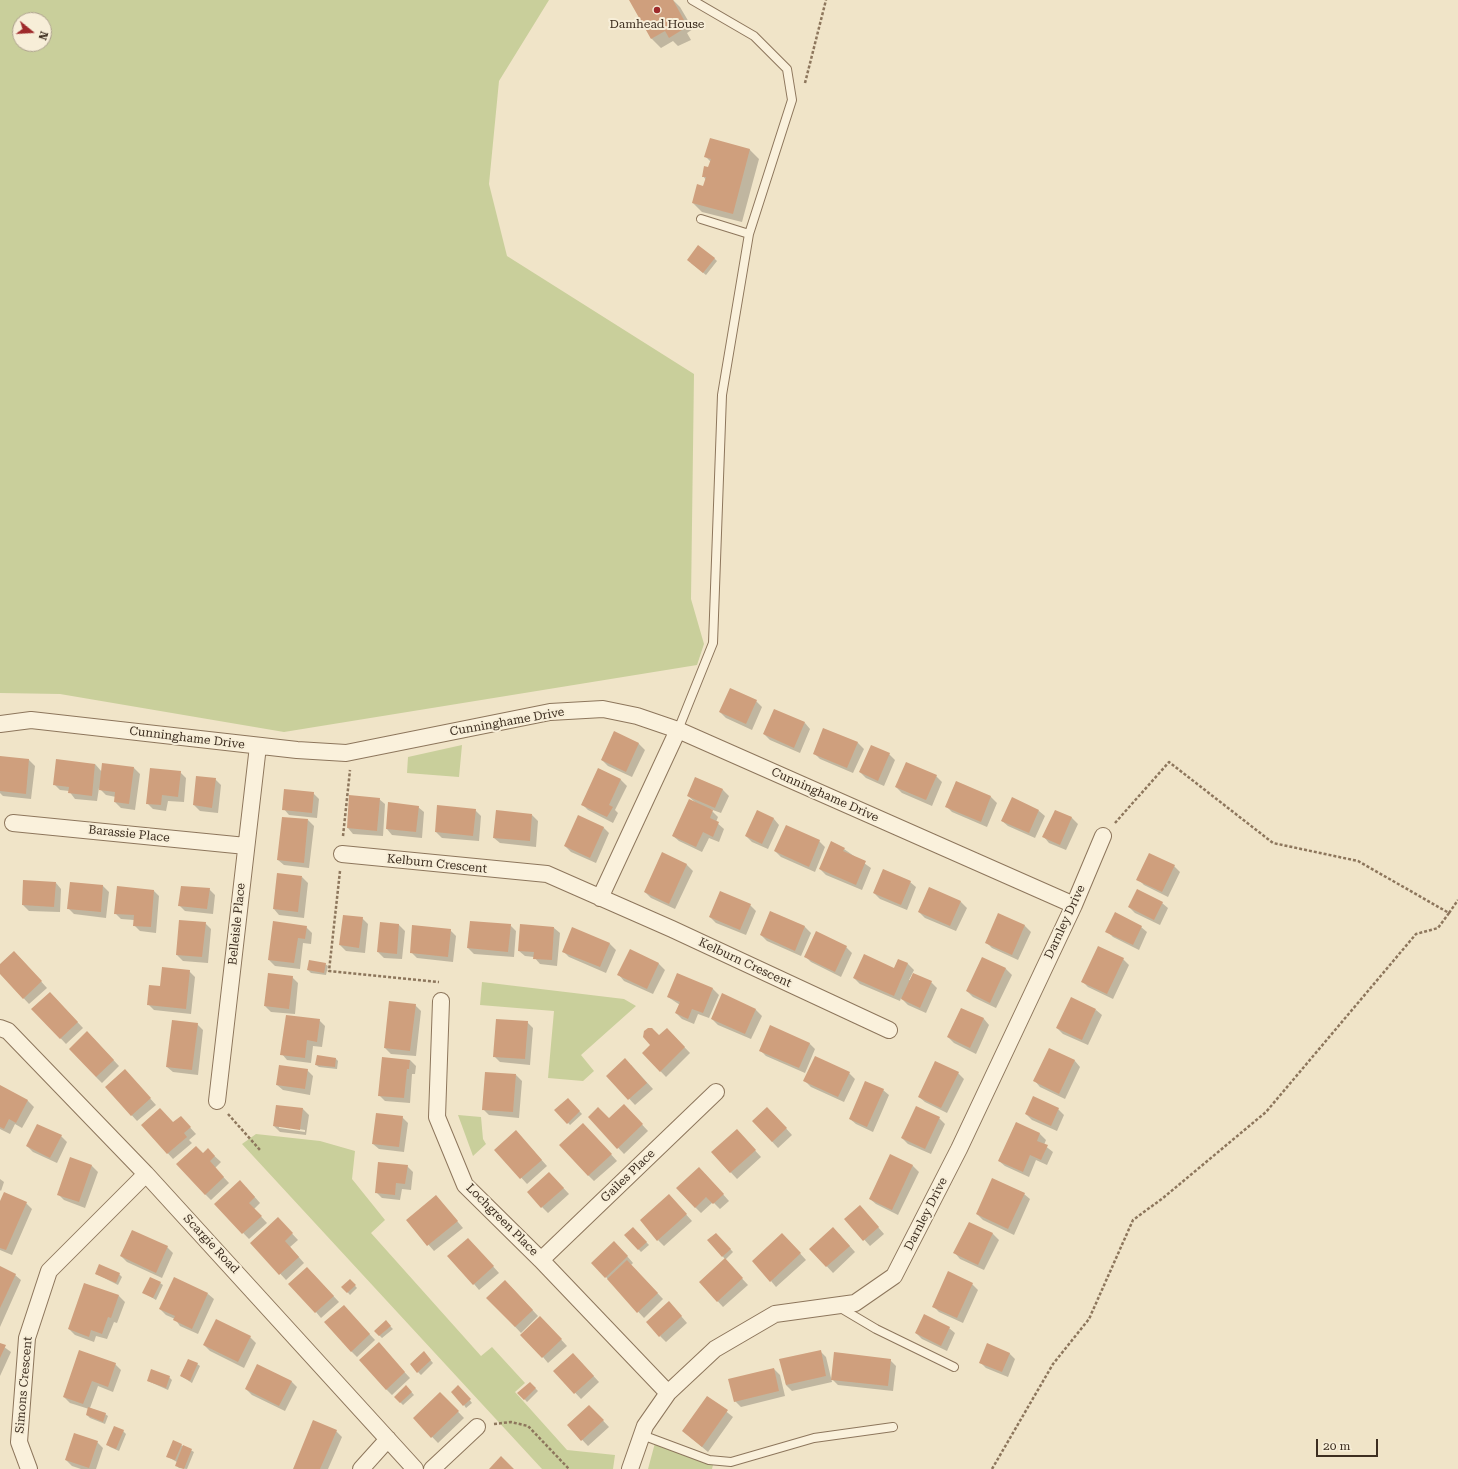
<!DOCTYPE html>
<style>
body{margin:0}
#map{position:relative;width:1458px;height:1469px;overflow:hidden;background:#f0e4c8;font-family:"Roboto Serif",serif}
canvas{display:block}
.north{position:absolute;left:12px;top:12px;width:40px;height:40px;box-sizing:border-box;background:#f7eed8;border:1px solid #ada18e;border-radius:50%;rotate:108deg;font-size:11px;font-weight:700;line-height:16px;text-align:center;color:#3d2e20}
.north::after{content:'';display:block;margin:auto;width:14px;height:18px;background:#9e2a2b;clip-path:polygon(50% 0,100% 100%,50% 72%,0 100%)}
.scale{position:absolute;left:1316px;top:1439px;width:62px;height:18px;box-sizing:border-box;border:2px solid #3d2e20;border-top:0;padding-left:5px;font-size:12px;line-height:14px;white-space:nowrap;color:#3d2e20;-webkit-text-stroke:3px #f7eed8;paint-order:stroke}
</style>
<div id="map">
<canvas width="1458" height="1469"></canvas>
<div class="north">N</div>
<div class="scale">20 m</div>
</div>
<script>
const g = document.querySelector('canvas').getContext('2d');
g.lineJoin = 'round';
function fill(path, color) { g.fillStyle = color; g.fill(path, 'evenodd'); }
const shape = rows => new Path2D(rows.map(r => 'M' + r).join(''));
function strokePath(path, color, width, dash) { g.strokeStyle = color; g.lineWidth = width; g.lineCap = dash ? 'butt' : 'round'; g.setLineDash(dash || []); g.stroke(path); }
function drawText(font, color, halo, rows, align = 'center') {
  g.font = font + ' "Roboto Serif",serif'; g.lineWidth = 4; g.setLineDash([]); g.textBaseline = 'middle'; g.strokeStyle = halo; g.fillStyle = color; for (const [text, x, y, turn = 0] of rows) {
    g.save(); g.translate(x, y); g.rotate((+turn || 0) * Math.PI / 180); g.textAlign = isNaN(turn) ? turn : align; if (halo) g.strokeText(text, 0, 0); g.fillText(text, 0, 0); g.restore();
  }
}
const green = shape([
 [0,0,549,0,499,81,489,184,507,256,694,374,691,599,704,644,697,665,284,732,60,694,0,693],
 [20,20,44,20,44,44,20,44],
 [462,745,459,777,407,773,408,757],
 [482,982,624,999,636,1006,581,1055,594,1071,583,1081,548,1078,554,1011,480,1005],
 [458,1115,481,1117,483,1139,486,1144,473,1156],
 [256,1134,320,1141,355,1151,352,1179,385,1220,371,1233,481,1356,492,1347,525,1383,515,1392,567,1450,615,1455,613,1469,542,1469,242,1144],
 [655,1443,713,1465,712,1469,648,1469]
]);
const shadow = shape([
 [630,0,673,0,680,7,693,29,687,33,691,40,678,46,673,41,661,48,652,39],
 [710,140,750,150,759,159,742,222,702,212,693,203,704,187,706,180,703,176,709,169,711,162,706,157],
 [714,258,717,261,706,275,691,263],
 [756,701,762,707,752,730,726,718,720,712],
 [805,723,810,729,800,753,770,740,764,734],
 [824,729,858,743,864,749,853,773,820,759,814,753],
 [614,733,639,744,645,750,632,777,608,766,602,760],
 [889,754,895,760,884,786,866,778,860,772],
 [29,760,35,766,31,799,3,796,0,793,0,765],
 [95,764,102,772,134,768,140,774,135,810,121,808,115,802,116,797,106,795,99,788,97,801,75,799,69,791,60,790,54,784],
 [599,769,621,780,627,786,615,810,618,813,613,823,588,810,582,804],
 [180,772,186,778,184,802,168,801,166,811,153,809,147,803],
 [936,776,942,782,932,806,902,793,896,787],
 [696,778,723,790,729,796,721,813,710,809,718,817,716,822,724,829,719,842,709,838,702,852,679,841,673,836,696,803,688,796],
 [215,779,221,785,218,813,200,811,194,805],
 [956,782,991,797,997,803,987,827,952,812,946,806],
 [313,793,319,799,317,818,289,815,284,809],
 [379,799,385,804,383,836,353,834,348,828],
 [418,807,424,812,422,838,392,835,387,829],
 [475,810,481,816,479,841,442,838,436,832],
 [1039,811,1045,816,1035,838,1008,826,1002,821],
 [1055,811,1072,818,1078,824,1066,850,1049,843,1044,837],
 [757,812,774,819,779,825,768,849,752,842,746,836],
 [532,815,538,821,536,847,500,843,494,838],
 [308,820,314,826,309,868,284,865,278,860],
 [603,827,609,833,596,863,571,852,565,846],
 [819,841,825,847,815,872,781,857,775,851],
 [844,849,871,868,862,890,826,875,820,869],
 [663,854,687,865,693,871,675,909,651,898,645,892],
 [1174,866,1180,872,1168,897,1144,885,1138,879],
 [302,877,308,883,304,918,279,915,274,909],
 [910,882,916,887,907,910,880,899,874,893],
 [56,883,61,889,60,912,29,911,23,905],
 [71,883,103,886,109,892,106,918,74,914,68,908],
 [930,888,961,902,967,908,956,931,925,918,919,912],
 [209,889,215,895,213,914,185,911,179,905],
 [154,891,159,896,156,933,140,931,134,925,134,920,121,919,115,913],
 [1162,903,1168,908,1160,925,1135,913,1129,907],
 [750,905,756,911,746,935,716,923,710,917],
 [771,912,805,927,811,933,801,956,767,941,761,935],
 [999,914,1025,926,1031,932,1018,960,992,948,986,942],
 [362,918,368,924,365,953,346,951,340,945],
 [205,923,211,929,208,963,183,961,177,955],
 [381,923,399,925,405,931,402,959,384,958,378,952],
 [510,925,516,931,514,957,474,954,468,948],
 [306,927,312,933,311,944,303,943,300,969,275,966,269,960],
 [1141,927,1147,932,1139,950,1113,937,1107,931],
 [554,928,560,933,557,966,540,964,534,957,525,956,519,951],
 [573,929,610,944,616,950,606,973,569,957,563,951],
 [450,930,456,936,453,962,417,958,411,952],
 [846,947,852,953,841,977,811,962,805,956],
 [630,950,659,964,665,970,653,994,624,981,619,975],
 [20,958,47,988,29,1004,0,973,0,965],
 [982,958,1006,969,1012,975,996,1008,973,997,967,991],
 [1123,959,1129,965,1113,999,1088,987,1082,981],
 [898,960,908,964,914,970,909,980,931,982,937,988,926,1013,908,1005,901,998,900,1001,860,984,854,978,894,969],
 [325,964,328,966,326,975,311,973,308,970],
 [189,971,195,977,191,1014,154,1010,148,1004,161,988],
 [678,974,713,989,719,995,709,1018,698,1014,694,1024,682,1019,676,1013,680,1005,668,997],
 [292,977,298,983,295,1014,271,1012,265,1006],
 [50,993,83,1028,66,1044,33,1009],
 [722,995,756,1010,762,1016,751,1039,718,1025,712,1019],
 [415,1005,421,1011,416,1056,391,1054,385,1048],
 [961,1009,984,1019,989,1025,976,1054,954,1043,948,1037],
 [1096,1010,1102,1015,1088,1045,1063,1034,1057,1028],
 [319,1020,325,1026,322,1047,313,1046,311,1063,287,1060,282,1054],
 [527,1022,533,1028,530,1065,500,1062,494,1056],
 [197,1024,203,1030,198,1075,173,1072,167,1067],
 [667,1029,690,1053,666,1077,643,1053],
 [93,1038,119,1066,102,1083,96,1077],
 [809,1043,815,1049,805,1073,766,1056,760,1050],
 [1050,1050,1075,1061,1080,1067,1065,1099,1040,1087,1035,1081],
 [336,1059,338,1061,337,1069,319,1067,316,1065],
 [410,1060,416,1066,415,1074,412,1074,410,1103,385,1101,379,1095],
 [631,1065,653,1089,635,1105,608,1076],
 [307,1070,313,1076,310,1095,283,1090,277,1085],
 [849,1073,855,1079,844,1102,811,1087,805,1081],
 [958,1073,964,1079,947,1113,925,1102,919,1097],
 [516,1075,522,1081,519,1118,489,1115,483,1109],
 [130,1076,156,1105,137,1121,106,1087],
 [0,1086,28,1101,34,1107,22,1128,15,1124,10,1134,0,1129],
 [883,1090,889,1095,873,1132,856,1124,850,1119],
 [568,1099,582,1114,570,1125,556,1110],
 [624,1105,648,1131,624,1154,589,1117,609,1119],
 [303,1109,309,1115,306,1135,280,1132,274,1126],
 [279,1126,305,1130,305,1132,279,1128],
 [1058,1109,1064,1115,1057,1131,1032,1120,1026,1114],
 [773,1114,792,1135,778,1148,753,1121],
 [402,1117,408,1123,404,1152,379,1149,373,1144],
 [939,1118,945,1124,931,1154,908,1144,902,1138],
 [186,1123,196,1134,189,1140,192,1143,173,1159,142,1125],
 [1016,1123,1040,1134,1046,1140,1044,1145,1053,1152,1047,1165,1036,1160,1029,1177,1005,1166,999,1161],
 [589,1130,617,1161,594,1181,588,1175],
 [61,1136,67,1142,57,1163,33,1152,27,1146],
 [742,1136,761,1157,737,1179,712,1152],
 [522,1138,547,1166,527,1184,496,1150],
 [208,1150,221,1162,215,1168,229,1183,211,1200,205,1194,203,1154],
 [890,1156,913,1166,919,1172,898,1215,876,1204,870,1199],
 [70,1159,92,1166,98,1172,85,1208,64,1200,58,1194],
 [407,1166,413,1172,411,1190,402,1189,400,1200,382,1198,376,1192],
 [705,1174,729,1201,720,1209,713,1202,701,1213,695,1207],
 [0,1179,4,1182,1,1191,0,1190],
 [555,1179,569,1194,548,1213,542,1207],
 [246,1187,260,1203,254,1209,267,1223,249,1239,215,1204],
 [1024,1194,1030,1199,1014,1235,983,1220,977,1214],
 [436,1196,463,1228,434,1251,407,1220],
 [674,1201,692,1221,664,1246,658,1240],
 [0,1203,26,1203,32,1209,12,1255,0,1250],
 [866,1213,884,1234,870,1246,846,1219],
 [969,1223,993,1234,999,1240,984,1270,960,1259,955,1253],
 [284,1225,298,1240,290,1247,304,1263,286,1280,252,1243],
 [633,1228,649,1245,641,1252,625,1235],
 [132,1231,167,1247,173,1253,162,1278,127,1262,121,1256],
 [716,1234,733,1252,725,1260,748,1285,723,1307,700,1282,725,1259,709,1241],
 [839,1234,855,1252,833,1273,811,1249],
 [788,1240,806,1260,776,1287,771,1281],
 [474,1245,499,1273,479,1290,474,1284],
 [620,1248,633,1263,631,1265,663,1299,644,1318,593,1263],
 [0,1268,15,1275,21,1280,0,1327],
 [96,1274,119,1274,122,1277,118,1285],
 [313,1274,339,1302,321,1318,316,1312],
 [350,1280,357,1288,350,1295,343,1287],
 [160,1283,163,1285,156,1300,144,1293],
 [85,1284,119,1296,125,1302,117,1323,114,1322,107,1339,96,1336,94,1342,75,1335,69,1329],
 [972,1284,978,1290,963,1323,939,1312,933,1306],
 [511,1287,538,1316,521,1333,488,1298],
 [208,1294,214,1299,198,1334,180,1326,175,1319,166,1315,160,1309],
 [675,1309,687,1323,666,1342,660,1336],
 [349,1312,375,1340,357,1357,351,1351],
 [386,1322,393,1329,382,1338,375,1331],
 [546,1323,567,1346,548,1363,543,1357],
 [949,1328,955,1333,947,1351,922,1339,916,1333],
 [250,1337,256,1343,244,1368,210,1351,204,1345],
 [0,1344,11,1352,0,1376],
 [384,1350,410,1378,392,1395,386,1389],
 [820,1351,826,1357,832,1382,792,1391,786,1385,781,1360],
 [424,1353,433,1363,421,1375,411,1365],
 [1009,1353,1015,1359,1008,1377,986,1368,980,1362],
 [579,1360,599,1382,581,1399,555,1371],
 [890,1360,896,1366,893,1391,838,1385,832,1379],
 [115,1364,121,1370,113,1392,98,1386,90,1408,105,1414,108,1416,105,1424,90,1418,87,1415,89,1409,70,1403,64,1397],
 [197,1364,200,1366,192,1383,181,1376],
 [774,1369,780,1375,785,1396,741,1407,735,1401],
 [169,1377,172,1380,168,1390,148,1381],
 [291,1381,297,1387,285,1411,252,1395,246,1389],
 [530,1383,538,1391,527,1402,519,1393],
 [406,1386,414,1395,403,1405,395,1397],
 [461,1389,472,1403,466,1408,464,1405],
 [440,1393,464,1418,438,1443,414,1418],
 [708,1397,733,1417,708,1452,683,1431],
 [595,1412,609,1427,588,1446,569,1426],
 [123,1431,126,1434,119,1451,110,1447,108,1445],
 [336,1431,342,1437,328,1469,295,1469],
 [97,1442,103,1448,96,1469,81,1469,72,1466,66,1460],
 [181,1445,194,1452,187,1469,179,1468,176,1465,177,1462,168,1457]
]);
const building = shape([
 [629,0,673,0,684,20,678,24,682,30,669,38,665,31,651,39],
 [710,138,750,149,733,214,692,203,697,184,703,186,706,177,702,177,704,166,708,167,711,159,704,157],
 [698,245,715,258,703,273,687,260],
 [730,688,757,700,746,724,719,712],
 [774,709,805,722,794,748,763,734],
 [823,728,858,742,847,768,813,754],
 [614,731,639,743,626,772,601,760],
 [871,745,890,753,878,781,859,772],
 [0,756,29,759,26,794,0,791],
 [56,759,95,764,92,796,68,793,69,787,53,785],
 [906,762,937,775,926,800,895,787],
 [102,763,134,767,129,804,114,802,115,792,99,790],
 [150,768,181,771,178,797,162,795,161,805,146,804],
 [598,768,621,779,609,805,613,807,607,817,581,805],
 [196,776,216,778,212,808,193,805],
 [695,777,723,789,715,808,687,796],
 [956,781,991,796,981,822,945,807],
 [284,789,314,792,312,813,282,810],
 [349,795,380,798,377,831,347,828],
 [1012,797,1039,810,1029,833,1001,821],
 [689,799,713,810,710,818,719,822,713,837,703,832,696,847,672,836],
 [388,802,419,806,416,832,386,829],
 [437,805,476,809,473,836,435,832],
 [496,810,532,814,530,841,493,838],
 [757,810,774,818,762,844,745,836],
 [1055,810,1072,817,1060,845,1042,837],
 [578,815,604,827,590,858,564,846],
 [282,817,308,819,304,863,277,860],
 [786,825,820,840,809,867,774,851],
 [831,841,845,848,843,851,866,861,856,885,819,869],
 [662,852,687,864,669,904,644,892],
 [1149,853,1175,865,1162,892,1136,880],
 [883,869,911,881,901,905,873,893],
 [277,873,302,876,298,912,273,909],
 [23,880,56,882,54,907,22,905],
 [70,882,103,885,101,912,67,909],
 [117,886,154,890,151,927,133,926,134,915,114,914],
 [181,886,210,888,207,909,178,906],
 [929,887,961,901,950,926,918,912],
 [1137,889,1163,902,1154,920,1128,907],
 [720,891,751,904,740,930,709,917],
 [770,911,805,926,795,951,760,935],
 [1115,912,1142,926,1133,945,1105,932],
 [998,913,1025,925,1012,955,985,943],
 [343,915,363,917,359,948,339,945],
 [179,920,206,922,202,957,176,955],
 [273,921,307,926,305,939,298,938,294,963,268,960],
 [470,921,511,924,508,952,467,948],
 [380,922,399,924,397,954,377,952],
 [520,924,554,927,552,960,533,959,534,952,518,951],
 [412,925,451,929,448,957,410,953],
 [572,927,610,943,600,967,562,952],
 [816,931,847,946,835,972,804,957],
 [1098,946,1124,958,1107,994,1081,982],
 [630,949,659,963,647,989,617,975],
 [14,951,42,981,23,999,0,974,0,964],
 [864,954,894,968,898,959,908,963,894,996,853,978],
 [982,957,1006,968,990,1003,966,991],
 [309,960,326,963,324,973,307,970],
 [162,967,190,970,186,1009,147,1005,149,985,160,986],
 [268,973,293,976,289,1009,264,1006],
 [677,973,713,988,703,1013,692,1009,688,1019,675,1013,680,1002,667,997],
 [913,973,932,981,920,1008,901,999],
 [50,992,78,1022,60,1039,31,1009],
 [722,993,756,1009,745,1034,711,1019],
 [1071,997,1096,1009,1082,1040,1056,1028],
 [389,1001,416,1004,410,1051,384,1048],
 [961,1008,984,1018,970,1048,947,1037],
 [286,1015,320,1019,317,1042,307,1040,305,1058,280,1055],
 [496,1019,528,1021,525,1059,493,1057],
 [172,1020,198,1023,192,1070,166,1067],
 [770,1025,810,1043,799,1068,759,1051],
 [648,1028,652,1028,659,1035,667,1028,685,1047,660,1072,642,1053,650,1045,643,1037,644,1031],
 [87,1031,114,1060,96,1077,69,1049],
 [1049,1048,1075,1060,1059,1094,1033,1081],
 [317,1055,336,1058,335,1067,315,1065],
 [815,1056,850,1072,838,1097,803,1081],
 [382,1057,410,1060,409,1069,407,1069,404,1098,378,1096],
 [625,1058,647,1083,628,1100,606,1076],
 [935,1061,959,1072,941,1108,918,1097],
 [279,1065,308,1069,305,1089,276,1085],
 [125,1069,151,1098,131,1116,105,1087],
 [485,1072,516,1074,513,1112,482,1110],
 [865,1081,884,1089,867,1127,849,1119],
 [0,1085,28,1100,16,1123,9,1119,4,1129,0,1127],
 [1033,1096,1059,1108,1051,1126,1025,1114],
 [568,1098,580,1111,567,1124,554,1110],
 [624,1104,643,1124,617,1149,588,1117,598,1107,609,1118],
 [276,1105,303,1108,300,1130,273,1126],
 [916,1106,940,1117,925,1149,901,1138],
 [767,1107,787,1128,772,1142,752,1121],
 [160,1108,173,1122,181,1116,191,1127,184,1133,187,1137,167,1154,141,1125],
 [376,1113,403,1116,399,1147,372,1144],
 [1016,1122,1040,1133,1037,1141,1048,1145,1041,1160,1030,1155,1023,1172,998,1161],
 [583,1123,612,1154,588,1176,559,1145],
 [37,1124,62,1135,50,1158,26,1146],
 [737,1129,756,1150,730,1173,711,1152],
 [516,1130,542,1160,520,1179,494,1150],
 [196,1146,203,1153,208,1148,215,1156,210,1161,224,1177,205,1195,176,1164],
 [890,1154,913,1165,892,1210,869,1199],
 [70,1157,92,1165,79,1202,57,1195],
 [378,1162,408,1165,405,1184,396,1183,395,1195,375,1193],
 [699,1167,724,1194,713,1204,706,1197,695,1208,676,1188],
 [549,1172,564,1188,541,1208,527,1192],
 [992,1178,1025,1193,1008,1229,976,1214],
 [240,1180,255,1197,249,1203,262,1216,242,1234,214,1204],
 [4,1192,27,1202,6,1250,0,1248,0,1201],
 [669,1194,687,1214,657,1241,640,1220],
 [436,1195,458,1221,427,1246,406,1220],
 [860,1205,879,1227,863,1241,844,1219],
 [278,1217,293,1233,285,1241,299,1257,279,1275,250,1243],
 [969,1222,993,1233,978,1265,953,1253],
 [633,1227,647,1242,638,1250,624,1235],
 [833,1227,850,1246,826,1267,809,1249],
 [132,1230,168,1246,156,1273,120,1256],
 [716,1233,731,1249,722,1257,707,1240],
 [782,1233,801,1253,770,1282,752,1261],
 [468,1238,494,1266,473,1285,447,1256],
 [614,1241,628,1256,605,1278,591,1263],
 [725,1258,743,1278,717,1302,699,1282],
 [627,1260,658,1293,637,1313,607,1279],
 [99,1264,120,1273,116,1283,95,1274],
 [0,1266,16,1274,0,1308],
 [307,1267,334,1296,315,1313,288,1284],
 [948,1271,973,1283,957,1318,932,1307],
 [150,1277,161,1282,153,1298,142,1293],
 [174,1277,208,1293,192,1329,173,1320,175,1316,159,1309],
 [350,1279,356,1285,347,1293,341,1287],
 [505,1280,533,1310,515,1327,486,1298],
 [84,1283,119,1295,111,1318,108,1317,102,1334,91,1330,89,1337,68,1329],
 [669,1301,682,1316,659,1337,646,1322],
 [344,1305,370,1334,351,1352,324,1322],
 [924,1314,950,1327,941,1346,915,1333],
 [540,1316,562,1339,542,1358,520,1335],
 [216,1319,251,1336,238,1362,203,1345],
 [386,1320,391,1326,379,1336,374,1331],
 [379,1342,405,1372,386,1390,359,1360],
 [0,1343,6,1345,0,1358],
 [987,1343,1010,1353,1002,1372,979,1363],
 [79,1350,116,1363,108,1387,92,1381,83,1404,63,1397],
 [821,1350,826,1376,786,1385,779,1359],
 [424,1351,431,1360,417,1373,410,1364],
 [834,1352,891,1359,888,1386,831,1380],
 [573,1353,594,1376,574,1394,553,1371],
 [188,1359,198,1363,190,1381,180,1376],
 [257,1364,292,1381,279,1406,245,1389],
 [774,1368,779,1391,734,1402,728,1379],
 [151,1369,170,1376,166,1388,147,1381],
 [530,1382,536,1388,524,1400,517,1393],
 [406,1385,412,1392,400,1403,394,1397],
 [458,1385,471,1399,463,1406,451,1392],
 [440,1392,459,1411,431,1438,413,1418],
 [707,1396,728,1410,702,1447,682,1431],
 [589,1405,604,1420,581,1441,567,1425],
 [88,1407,106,1413,103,1422,86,1415],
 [313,1420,337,1430,320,1469,293,1469],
 [114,1426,124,1430,116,1449,106,1445],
 [74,1433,98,1441,89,1468,65,1460],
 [173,1440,182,1444,175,1460,166,1457],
 [183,1445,192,1449,184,1469,175,1466],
 [501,1456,514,1469,489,1469]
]);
const path = shape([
 [805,83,826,0],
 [1115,823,1169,762,1273,843,1358,861,1449,913,1458,900],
 [343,836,350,770],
 [340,871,329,971,439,982],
 [228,1114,260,1150],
 [494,1424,511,1422,528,1426,569,1469],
 [992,1469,1053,1364,1089,1319,1133,1220,1163,1198,1266,1112,1416,934,1438,928,1449,913]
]);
const lane = shape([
 [701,219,749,234],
 [678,730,713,643,722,395,749,234,792,100,787,69,754,36,692,0],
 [839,1307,876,1329,954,1367],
 [642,1435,709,1460,731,1462,814,1438,893,1427]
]);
const street = shape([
 [0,724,31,720,297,750,346,753,550,712,603,709,637,716,678,730,1074,905],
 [13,823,246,846],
 [342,854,547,874,672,929,889,1030],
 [600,898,678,730],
 [441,1001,437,1117,465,1185,541,1260,668,1393],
 [0,1028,8,1031,146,1174,415,1469],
 [217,1101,258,746],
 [541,1260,716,1092],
 [29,1469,19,1442,27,1338,49,1271,146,1174],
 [361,1469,388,1439],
 [432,1469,477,1427],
 [630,1469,645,1426,668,1393,715,1349,775,1314,855,1303,894,1276,959,1149,1074,905,1103,836]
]);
const markers = [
 [657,10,4,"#9e2a2b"]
];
const poiNames = [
 ["Damhead House",657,24]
];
const streetNames = [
 ["Cunninghame Drive",507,722,-10],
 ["Cunninghame Drive",187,738,7],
 ["Cunninghame Drive",825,795,24],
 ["Barassie Place",129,834,6],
 ["Kelburn Crescent",437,864,6],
 ["Darnley Drive",1065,922,-65],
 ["Belleisle Place",237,924,-84],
 ["Kelburn Crescent",745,963,25],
 ["Gailes Place",628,1176,-44],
 ["Darnley Drive",926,1214,-63],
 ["Lochgreen Place",502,1220,45],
 ["Scargie Road",211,1244,47],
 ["Simons Crescent",24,1385,-85]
];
fill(green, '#c9cf9b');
fill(shadow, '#0003');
fill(building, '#cf9f7d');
strokePath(lane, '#8d765c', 10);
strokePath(street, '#8d765c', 18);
strokePath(path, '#8d765c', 2.5, [3, 2]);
strokePath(lane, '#faf1dc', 8);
strokePath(street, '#faf1dc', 16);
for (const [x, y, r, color] of markers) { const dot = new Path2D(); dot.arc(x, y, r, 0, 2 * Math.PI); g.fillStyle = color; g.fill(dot); strokePath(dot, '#f7eed8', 1.5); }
drawText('12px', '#3d2e20', '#f7eed8', poiNames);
drawText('12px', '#3d2e20', '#f7eed8', streetNames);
</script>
